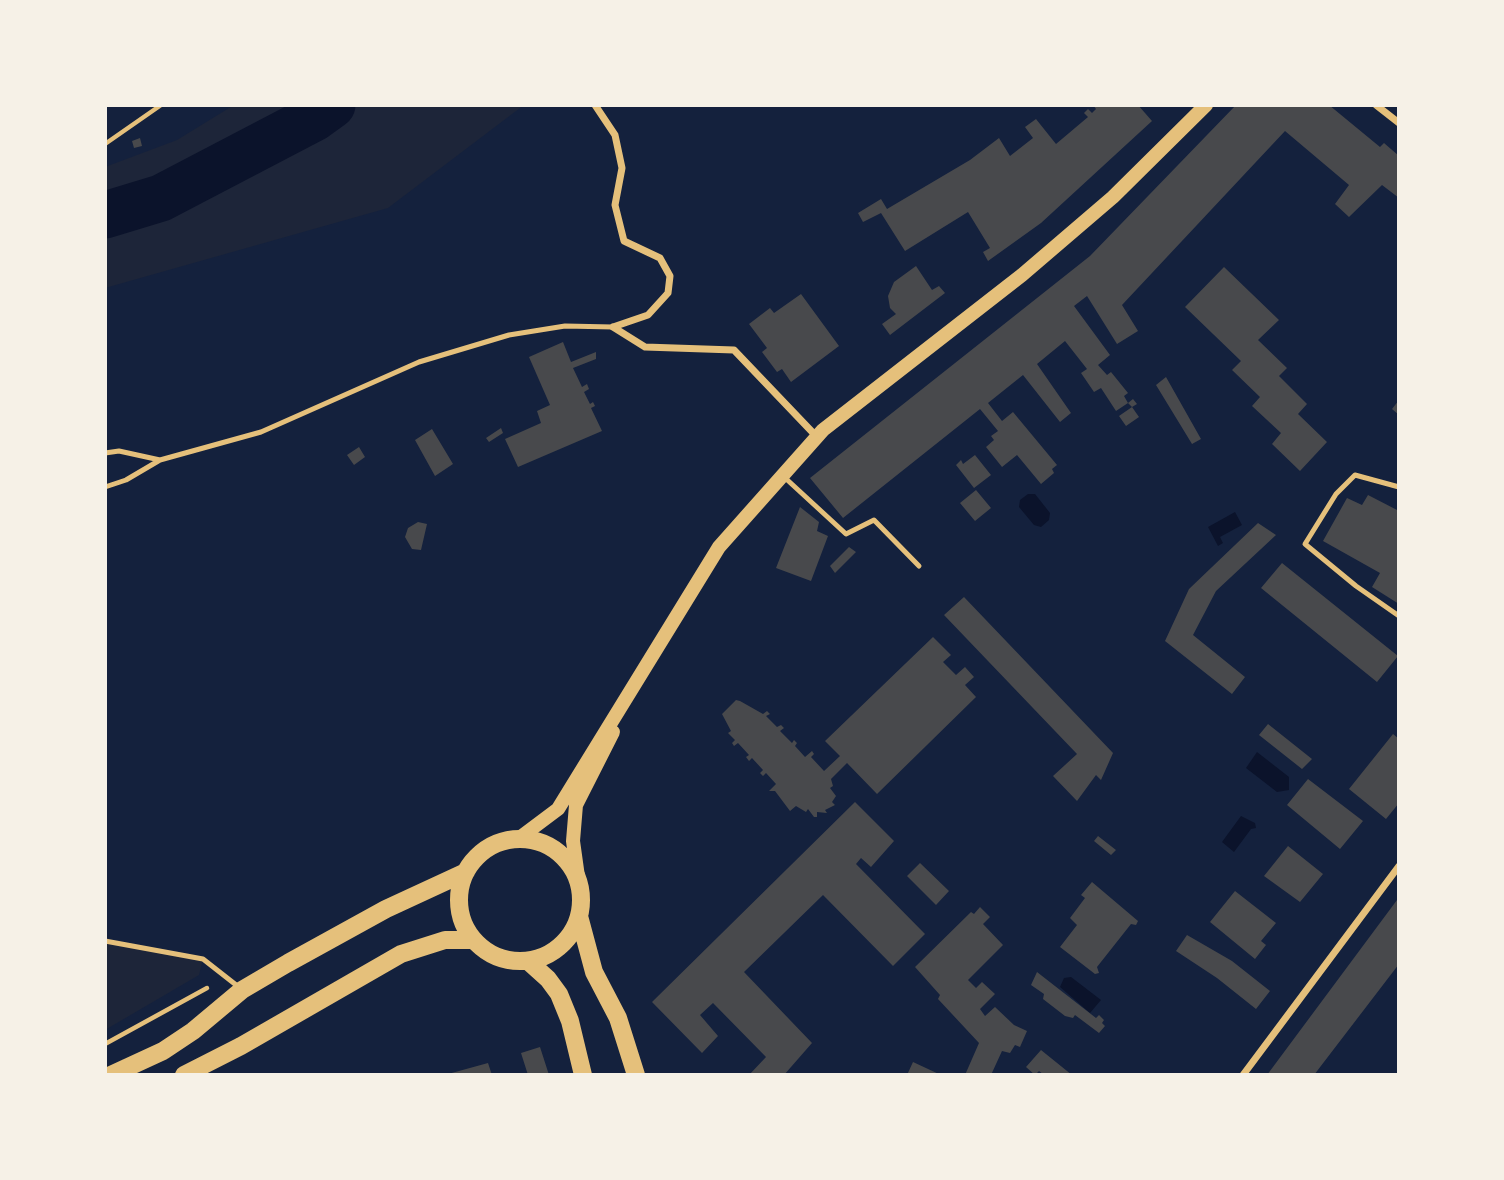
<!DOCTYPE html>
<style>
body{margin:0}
#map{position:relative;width:1504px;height:1180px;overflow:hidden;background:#14213d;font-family:"DejaVu Sans",sans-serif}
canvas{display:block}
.frame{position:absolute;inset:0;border:107px solid #f6f1e7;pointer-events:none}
</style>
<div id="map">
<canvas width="1504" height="1180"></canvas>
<div class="frame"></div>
</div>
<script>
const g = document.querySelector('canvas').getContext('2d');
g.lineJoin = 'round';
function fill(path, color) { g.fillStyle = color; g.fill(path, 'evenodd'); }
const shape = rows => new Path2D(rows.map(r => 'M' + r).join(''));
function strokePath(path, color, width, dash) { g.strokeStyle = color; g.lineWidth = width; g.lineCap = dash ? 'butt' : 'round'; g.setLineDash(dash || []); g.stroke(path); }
const green = shape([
 [234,105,524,105,388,208,105,288,105,167,177,140],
 [105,941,203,959,199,975,105,1030]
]);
const water = shape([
 [1028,494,1035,494,1050,513,1049,520,1041,527,1034,525,1019,507,1020,500],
 [1235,512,1242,525,1220,537,1223,543,1218,546,1208,527],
 [1257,752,1289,777,1289,790,1277,792,1246,768],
 [1241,816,1255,823,1256,828,1251,829,1234,852,1222,842],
 [1071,977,1101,1000,1090,1013,1060,987,1064,978]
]);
const river = shape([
 [105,215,161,198,314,118,332,105]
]);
const building = shape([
 [1093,105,1138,105,1152,121,1041,223,988,261,983,252,990,248,968,212,905,251,881,213,863,222,858,213,881,199,887,209,970,160,999,138,1010,156,1033,138,1025,127,1036,119,1056,144,1088,117,1084,113,1088,109,1092,113,1096,109],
 [1236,105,1329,105,1380,147,1384,143,1399,156,1399,198,1382,185,1349,217,1335,204,1349,185,1285,131,1122,305,1138,331,1117,344,1087,296,1074,306,1110,355,1098,365,1107,375,1111,372,1128,393,1124,396,1128,403,1133,399,1137,404,1132,407,1128,403,1116,411,1101,388,1094,392,1081,373,1087,369,1065,341,1037,364,1071,413,1060,422,1023,375,988,403,1002,421,1013,412,1057,465,1052,469,1054,473,1041,484,1017,455,1002,467,986,447,994,440,991,436,998,431,980,409,843,518,810,478,1090,256],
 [140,138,142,146,134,148,132,141],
 [916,266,932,290,939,286,945,293,890,335,882,324,896,314,890,308,888,296,894,282],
 [1224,267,1279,320,1258,340,1287,368,1279,376,1307,404,1298,414,1327,442,1300,471,1272,444,1281,433,1252,406,1260,397,1232,370,1241,361,1185,307],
 [801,294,839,346,791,382,782,369,777,372,762,352,767,348,749,324,770,308,774,313],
 [563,342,571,362,596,352,596,359,573,368,582,387,587,384,589,389,584,392,590,404,593,402,595,406,591,408,602,431,518,467,505,439,541,423,537,411,550,405,529,357],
 [1166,377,1201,439,1192,444,1156,385],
 [1399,400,1399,415,1392,409],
 [1132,407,1139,417,1126,426,1119,416],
 [501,428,503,433,489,442,486,438],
 [432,429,453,464,435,476,415,440],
 [359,447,365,457,354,465,347,455],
 [975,455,991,475,974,488,956,465,961,460,963,464],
 [976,490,991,508,975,521,960,503],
 [1368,495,1399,511,1399,604,1372,587,1380,573,1323,541,1347,498,1362,505],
 [800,507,819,522,817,531,828,536,811,581,776,568],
 [418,522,427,524,421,550,412,549,405,537,408,528],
 [1258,523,1276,535,1216,591,1193,635,1245,677,1232,694,1165,641,1189,589],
 [849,547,856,552,835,573,830,566],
 [1282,563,1398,656,1377,682,1261,588],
 [964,597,1113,753,1101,780,1096,775,1077,801,1053,776,1077,754,944,615],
 [933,637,951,655,943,662,956,675,965,667,974,677,965,685,976,697,877,794,847,763,831,779,833,786,830,788,836,796,832,802,835,805,825,810,827,813,817,812,817,817,814,817,808,809,806,812,796,806,790,811,775,791,769,791,776,784,766,773,763,776,760,773,763,770,752,758,749,761,746,757,749,755,738,743,734,746,732,743,735,740,728,733,731,731,722,714,736,700,740,701,763,714,767,711,770,714,766,716,777,727,781,725,784,728,780,731,792,743,794,740,797,743,795,746,805,757,812,751,814,754,811,757,824,771,840,756,825,741],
 [1268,724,1312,759,1302,769,1259,735],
 [1393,734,1399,739,1399,803,1386,819,1349,789],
 [1308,779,1363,821,1340,849,1287,805],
 [855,802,894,841,871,867,861,858,856,864,925,934,893,966,823,895,744,972,812,1043,784,1075,749,1075,766,1057,713,1003,700,1015,718,1036,702,1053,652,1002],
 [1098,836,1116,850,1111,855,1094,841],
 [1288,846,1323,874,1300,902,1264,876],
 [920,863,949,891,936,905,907,876],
 [1092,882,1138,921,1136,925,1131,924,1097,967,1099,973,1095,974,1060,947,1077,925,1070,918,1085,898,1081,895],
 [1235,891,1276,923,1261,941,1266,945,1255,959,1210,922],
 [1397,900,1399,964,1314,1075,1267,1075],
 [980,907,990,917,983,924,1003,945,968,980,976,988,982,982,995,994,980,1009,985,1016,995,1007,1014,1025,1027,1031,1020,1047,1015,1045,1010,1053,1002,1051,991,1075,965,1075,979,1043,938,999,940,995,915,967,971,912,974,914],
 [1187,935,1232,961,1270,991,1256,1009,1217,978,1176,951],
 [1037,972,1096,1018,1099,1015,1104,1020,1102,1023,1105,1026,1099,1033,1075,1015,1073,1018,1065,1016,1043,999,1044,994,1031,985],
 [540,1047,549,1075,528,1075,521,1053],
 [1041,1050,1072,1075,1044,1075,1039,1071,1035,1075,1026,1067],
 [913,1062,941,1075,907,1075],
 [488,1063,492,1075,448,1075,448,1074]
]);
const path = shape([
 [105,144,161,105],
 [105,1044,207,988]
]);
const service = shape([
 [105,453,119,451,160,460],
 [783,476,846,534,874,520,919,566],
 [105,487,126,480,160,460,261,432,419,362,509,335,565,326,613,327],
 [1399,487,1355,475,1336,494,1305,544,1356,586,1399,616],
 [105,941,203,959,240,988]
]);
const minor = shape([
 [595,105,615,135,622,168,615,205,624,241,660,258,670,276,668,293,648,315,613,327],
 [1376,105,1399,123],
 [613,327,645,347,734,350,817,437],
 [1243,1075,1399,866]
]);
const secondary = shape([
 [518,839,558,809,719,547,823,430,1022,275,1113,197,1206,105],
 [579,884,573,841,576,805,613,732]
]);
const primary = shape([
 '459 900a61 61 0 1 1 122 0a61 61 0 1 1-122 0Z',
 [579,916,594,972,618,1018,636,1075],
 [528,961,548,979,559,994,570,1021,583,1075],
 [111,1075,163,1051,193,1031,242,990,288,963,386,909,466,872],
 [184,1075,241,1046,401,954,445,940,473,940]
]);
fill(green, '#1d2539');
fill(water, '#0b132b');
strokePath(river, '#0b132b', 47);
fill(building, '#48494c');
strokePath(path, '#e5c07b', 4.5);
strokePath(service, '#e5c07b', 5);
strokePath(minor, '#e5c07b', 7);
strokePath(secondary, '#e5c07b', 14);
strokePath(primary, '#e5c07b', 18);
</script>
